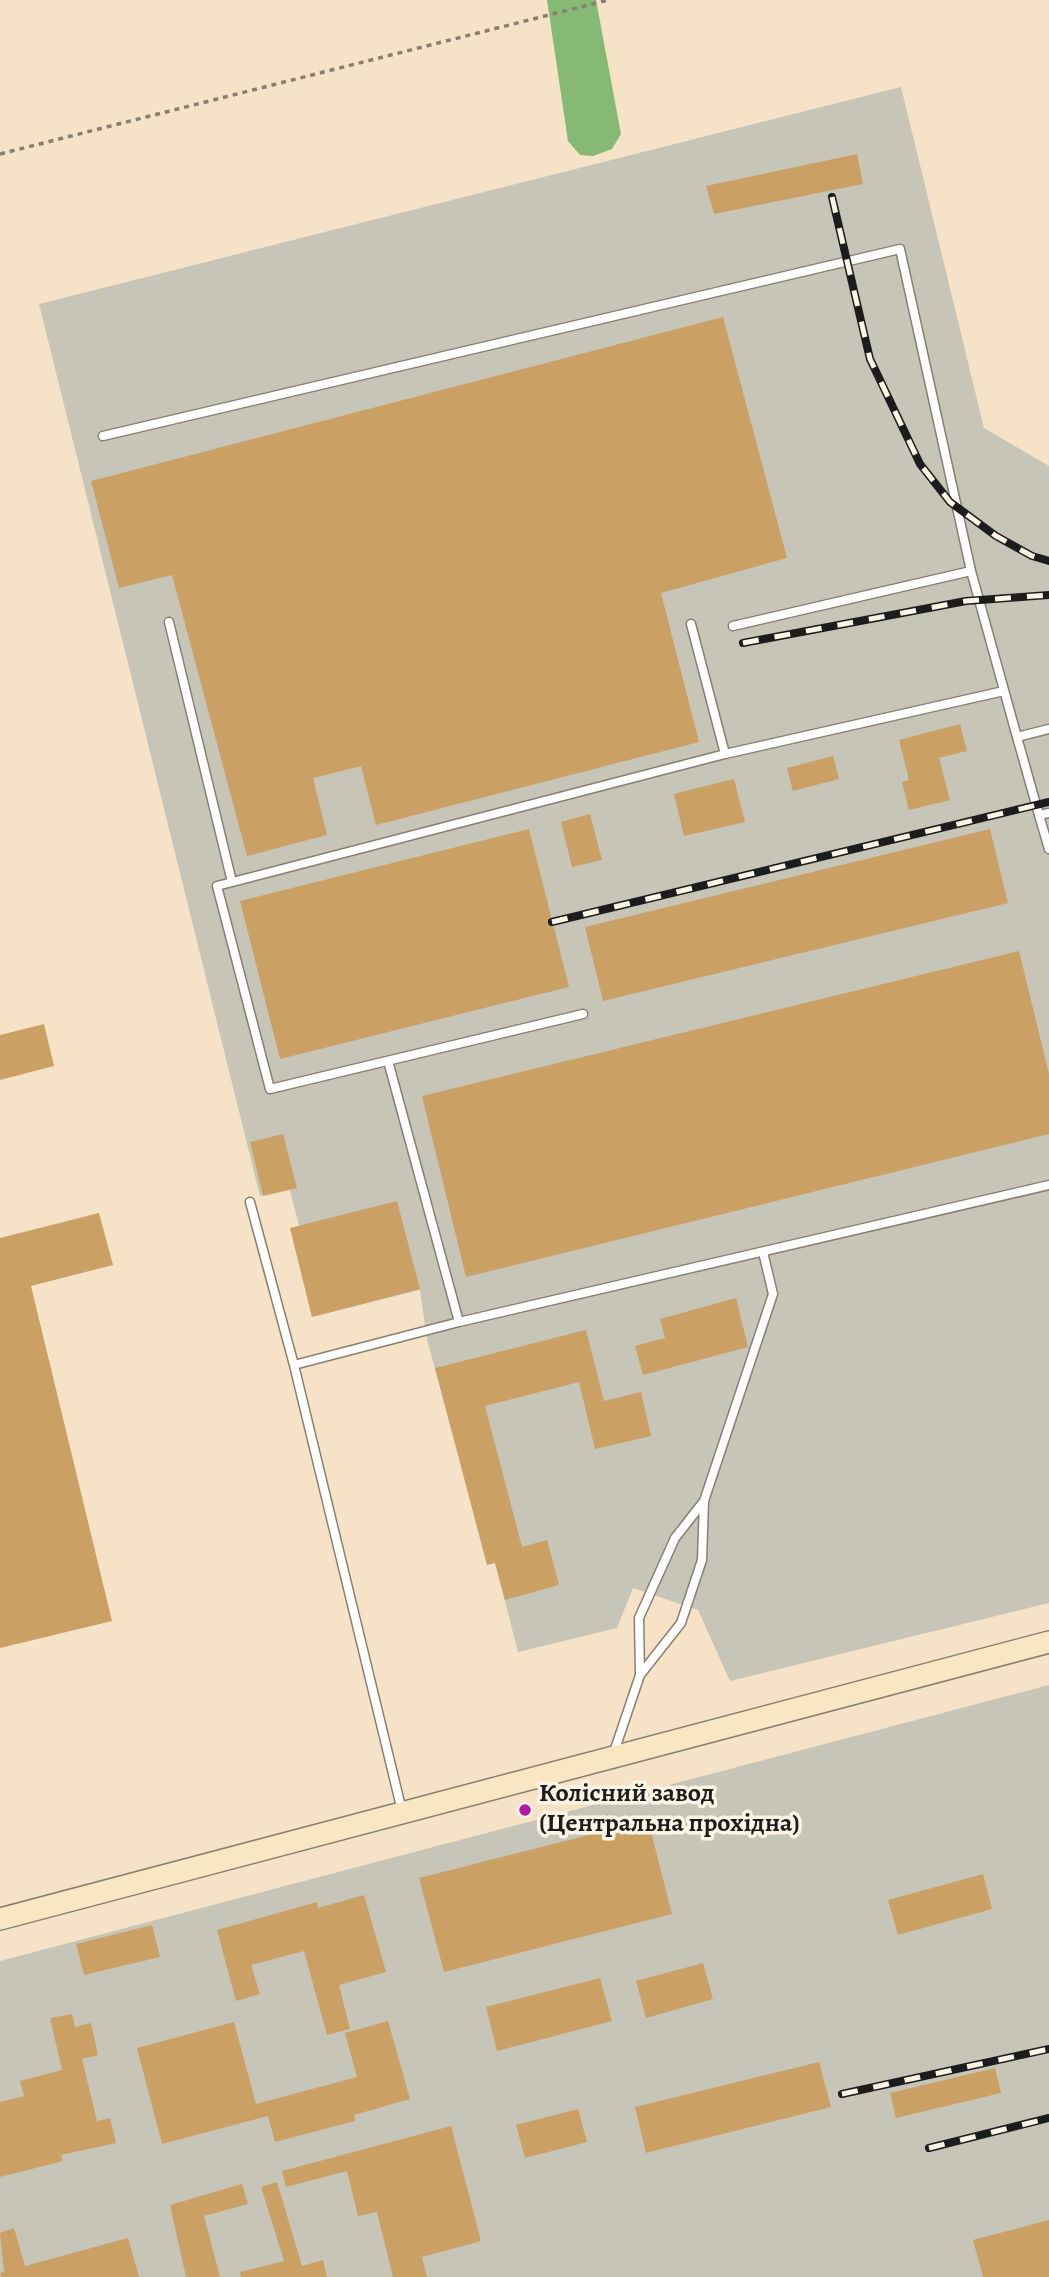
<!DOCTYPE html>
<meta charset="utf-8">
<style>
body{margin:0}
canvas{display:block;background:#f6e2c6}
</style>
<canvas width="1049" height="2277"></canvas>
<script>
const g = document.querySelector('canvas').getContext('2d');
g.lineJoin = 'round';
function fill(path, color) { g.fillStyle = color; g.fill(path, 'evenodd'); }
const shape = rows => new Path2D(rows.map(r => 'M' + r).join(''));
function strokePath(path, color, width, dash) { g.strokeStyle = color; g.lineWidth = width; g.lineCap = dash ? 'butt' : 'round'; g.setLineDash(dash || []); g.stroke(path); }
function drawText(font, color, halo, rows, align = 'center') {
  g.font = font + ' Alegreya,serif'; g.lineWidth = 7; g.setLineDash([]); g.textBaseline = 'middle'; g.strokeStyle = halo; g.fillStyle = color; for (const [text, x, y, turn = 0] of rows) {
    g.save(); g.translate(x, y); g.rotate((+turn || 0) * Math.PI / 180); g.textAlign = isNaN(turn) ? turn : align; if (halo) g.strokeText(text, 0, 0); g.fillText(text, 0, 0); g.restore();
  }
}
const industrial = shape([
 [901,87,984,428,1049,466,1049,1603,730,1681,698,1610,633,1588,617,1628,518,1652,495,1563,451,1429,427,1339,420,1290,312,1317,290,1228,299,1226,290,1190,260,1196,39,304],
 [1049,1685,1049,2277,0,2277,0,1961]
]);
const forest = shape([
 [547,0,596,0,621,134,612,149,593,156,580,155,568,141]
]);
const building = shape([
 [857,154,863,184,714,214,706,186],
 [723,317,787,558,661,593,699,742,376,825,361,766,313,778,327,835,247,856,172,575,119,588,91,481],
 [960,724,967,751,939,758,950,800,909,810,902,782,909,780,899,740],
 [833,756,839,779,793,791,787,768],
 [734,779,745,822,684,836,674,794],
 [590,814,602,860,572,867,561,822],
 [529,829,569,987,280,1059,240,901],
 [990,829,1008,903,603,1001,585,927],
 [1019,951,1049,1074,1049,1134,466,1277,422,1096],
 [44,1024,54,1066,0,1080,0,1035],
 [283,1134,297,1188,263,1196,250,1142],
 [397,1201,420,1289,312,1317,290,1228],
 [99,1213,113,1265,31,1286,112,1621,0,1648,0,1238],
 [736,1298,748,1347,643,1375,635,1346,665,1338,660,1319],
 [586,1330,604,1401,641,1392,651,1436,595,1449,579,1382,485,1406,522,1547,547,1540,559,1585,505,1600,495,1563,487,1565,435,1368],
 [648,1820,672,1914,444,1972,419,1878],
 [983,1874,992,1909,898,1935,888,1900],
 [364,1895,386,1972,339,1985,350,2029,327,2035,304,1951,251,1965,260,1994,236,2001,217,1930,317,1902,318,1908],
 [152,1925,160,1957,84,1975,76,1944],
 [703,1963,713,1999,646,2018,636,1981],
 [600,1978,612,2021,497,2051,486,2007],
 [72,2014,75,2027,91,2023,98,2055,82,2059,97,2121,110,2118,116,2143,61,2155,63,2161,0,2177,0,2102,24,2096,20,2081,62,2070,50,2018],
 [388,2021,410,2099,354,2115,355,2121,275,2142,268,2116,162,2144,137,2048,234,2022,256,2104,357,2077,345,2033],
 [819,2062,831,2107,646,2153,635,2107],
 [995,2068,1001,2093,896,2118,890,2093],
 [578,2109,587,2142,525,2158,516,2125],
 [451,2126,481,2241,422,2257,427,2277,393,2277,377,2212,358,2216,347,2171,286,2187,282,2171],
 [277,2182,302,2266,323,2260,327,2277,241,2277,240,2272,284,2261,261,2187],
 [242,2184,248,2204,204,2216,220,2277,186,2277,170,2205],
 [1049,2220,1049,2277,983,2277,973,2240],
 [14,2228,25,2266,128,2238,139,2277,1,2277,0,2273,4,2272,0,2233]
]);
const path = shape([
 [0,154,608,0]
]);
const lane = shape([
 [103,436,900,249,971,571,733,626],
 [971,571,1017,737,1049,729],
 [169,622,232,882],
 [691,624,725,754,1004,691],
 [1017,737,1039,815,1049,813],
 [1039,815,1049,849],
 [583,1014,270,1089,217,886,725,754],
 [250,1202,294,1365,459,1322,388,1061],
 [459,1322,1049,1185],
 [294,1365,402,1811],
 [640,1675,639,1618,675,1538,704,1501],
 [613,1755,640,1675,681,1623,702,1560,704,1501,773,1294,763,1252]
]);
const secondary = shape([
 [0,1919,1049,1642]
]);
const rail = shape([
 [832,197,870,359,920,464,950,502,996,536,1032,556,1049,561],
 [743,643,966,601,1049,595],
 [552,922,1049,802],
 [842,2094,1049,2049],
 [929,2148,1049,2118]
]);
const markers = [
 [525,1810,7,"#b5179e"]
];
const poiNames = [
 ["Колісний завод",539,1795],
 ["(Центральна прохідна)",539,1825]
];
fill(industrial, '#c7c5b8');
fill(forest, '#86ba74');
fill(building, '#cba065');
strokePath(lane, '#897f71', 11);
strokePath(secondary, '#897f71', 24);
strokePath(path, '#897f71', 3.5, [5, 5]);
strokePath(lane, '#fff', 8);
strokePath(secondary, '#f9e7c3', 21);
strokePath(rail, '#1c1c1c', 8);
strokePath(rail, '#fcf5e5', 5, [16]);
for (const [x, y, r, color] of markers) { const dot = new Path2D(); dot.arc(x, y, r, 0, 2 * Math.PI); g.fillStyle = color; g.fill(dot); strokePath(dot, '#fcf5e5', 2.5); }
drawText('bold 26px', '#1c1c1c', '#fcf5e5', poiNames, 'left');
</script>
